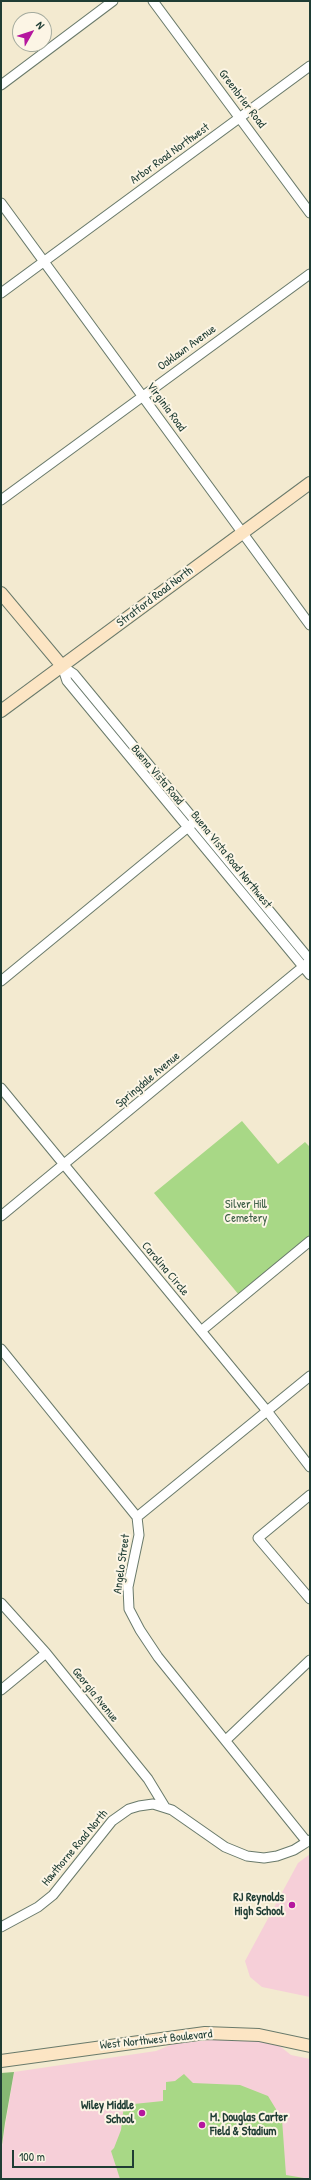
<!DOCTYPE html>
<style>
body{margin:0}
#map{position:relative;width:311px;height:2180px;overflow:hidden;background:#f3ead0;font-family:"Patrick Hand",sans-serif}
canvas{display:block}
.frame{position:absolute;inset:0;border:2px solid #1f3d34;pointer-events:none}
.north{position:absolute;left:12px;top:12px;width:40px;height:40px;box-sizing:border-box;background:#fcf5e5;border:1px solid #a4ab9e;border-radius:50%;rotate:51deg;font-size:11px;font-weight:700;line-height:16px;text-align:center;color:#1f3d34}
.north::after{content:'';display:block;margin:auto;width:14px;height:18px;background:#b5179e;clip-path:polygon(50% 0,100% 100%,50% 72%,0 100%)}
.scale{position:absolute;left:12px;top:2150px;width:122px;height:18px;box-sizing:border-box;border:2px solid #1f3d34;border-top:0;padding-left:5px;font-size:12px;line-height:14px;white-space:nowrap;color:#1f3d34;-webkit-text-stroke:3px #fcf5e5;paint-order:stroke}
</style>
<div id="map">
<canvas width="311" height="2180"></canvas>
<div class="frame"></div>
<div class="north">N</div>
<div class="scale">100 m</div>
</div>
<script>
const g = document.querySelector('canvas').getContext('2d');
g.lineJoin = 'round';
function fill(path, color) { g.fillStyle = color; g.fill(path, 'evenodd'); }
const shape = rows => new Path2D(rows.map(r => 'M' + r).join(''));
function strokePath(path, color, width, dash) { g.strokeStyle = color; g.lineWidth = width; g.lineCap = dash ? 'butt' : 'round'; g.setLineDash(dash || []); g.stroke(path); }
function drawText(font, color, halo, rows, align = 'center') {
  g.font = font + ' "Patrick Hand",sans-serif'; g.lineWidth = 4; g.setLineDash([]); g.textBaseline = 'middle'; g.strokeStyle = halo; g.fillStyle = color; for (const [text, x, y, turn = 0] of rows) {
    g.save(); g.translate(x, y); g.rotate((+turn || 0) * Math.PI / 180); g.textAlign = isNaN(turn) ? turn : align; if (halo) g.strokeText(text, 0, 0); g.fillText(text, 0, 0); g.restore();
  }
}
const built = shape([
 [310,1854,310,1997,262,1987,250,1977,245,1961,298,1863],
 [219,2039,255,2040,276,2043,291,2055,310,2059,310,2179,1,2179,1,2152,14,2072,156,2051,173,2044]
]);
const green = shape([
 [242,1121,278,1164,305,1142,310,1147,310,1236,239,1295,154,1193],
 [184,2074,193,2083,240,2085,268,2096,282,2119,286,2175,310,2179,120,2179,111,2151,114,2148,121,2130,124,2105,163,2101,163,2090,166,2090,166,2082,175,2081]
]);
const forest = shape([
 [14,2072,5,2123,1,2152,1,2073]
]);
const street = shape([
 [153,1,310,213],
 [1,85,113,1],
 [1,203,310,625],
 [1,293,310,66],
 [1,500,310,274],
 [62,666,67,681,310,975],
 [62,666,74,674,310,960],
 [1,981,193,823],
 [1,1088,267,1411,310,1467],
 [1,1216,310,961],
 [201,1331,310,1241],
 [1,1349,137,1517,139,1535,128,1587,129,1609,140,1630,158,1657,307,1842],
 [310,1495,258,1538,310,1599],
 [137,1517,310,1376],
 [1,1603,46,1653,148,1779,165,1807],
 [1,1690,46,1653],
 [226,1740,310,1660],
 [1,1927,38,1907,53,1895,112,1821,129,1809,139,1806,153,1804,172,1810,225,1847,247,1856,264,1858,277,1856,294,1850,310,1840]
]);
const secondary = shape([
 [1,593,62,666],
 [1,711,310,483],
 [1,2061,205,2033,259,2035,310,2046]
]);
const markers = [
 [292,1905,4,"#b5179e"],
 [142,2113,4,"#b5179e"],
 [202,2125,4,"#b5179e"]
];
const streetNames = [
 ["Greenbrier Road",242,99,53],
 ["Arbor Road Northwest",170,154,-36],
 ["Oaklawn Avenue",187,348,-36],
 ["Virginia Road",166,407,54],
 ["Stratford Road North",155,597,-37],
 ["Buena Vista Road",157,775,50],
 ["Buena Vista Road Northwest",231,860,51],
 ["Springdale Avenue",148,1080,-40],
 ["Carolina Circle",165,1269,50],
 ["Angelo Street",122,1564,-82],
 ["Georgia Avenue",95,1695,51],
 ["Hawthorne Road North",75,1848,-50],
 ["West Northwest Boulevard",156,2040,-6]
];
const parkNames = [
 ["Silver Hill",246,1205],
 ["Cemetery",246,1219]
];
const poiNames = [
 ["RJ Reynolds",284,1898],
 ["High School",284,1912],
 ["Wiley Middle",134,2106],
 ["School",134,2120],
 ["M. Douglas Carter",210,2118,"left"],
 ["Field & Stadium",210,2132,"left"]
];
fill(built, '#f6cfd8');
fill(green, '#a8d886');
fill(forest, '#86b873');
strokePath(street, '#697a6b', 11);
strokePath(secondary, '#697a6b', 14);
strokePath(street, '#fff', 9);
strokePath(secondary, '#fce5c4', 12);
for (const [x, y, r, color] of markers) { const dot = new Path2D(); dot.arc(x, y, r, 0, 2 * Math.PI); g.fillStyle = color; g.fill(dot); strokePath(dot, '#fcf5e5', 1.5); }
drawText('12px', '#1f3d34', '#fcf5e5', streetNames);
drawText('12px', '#3a5c44', '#fcf5e5', parkNames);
drawText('bold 12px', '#1f3d34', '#fcf5e5', poiNames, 'right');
</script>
